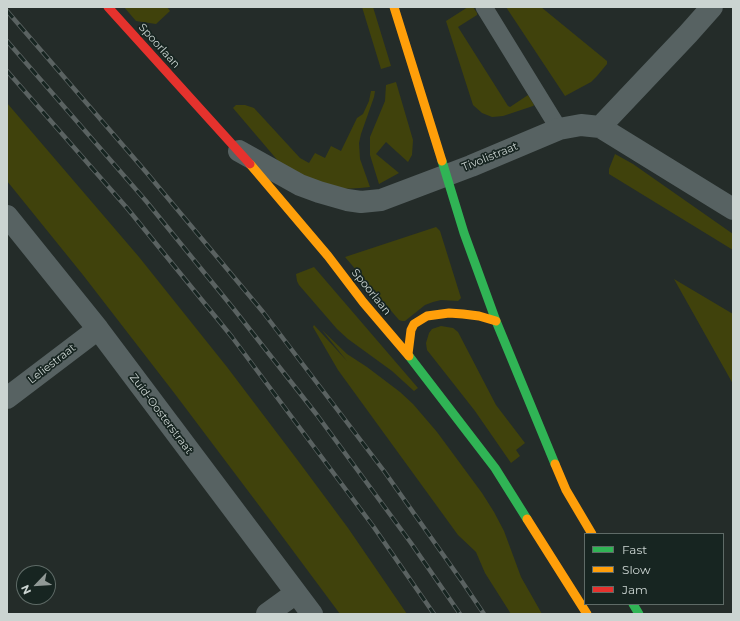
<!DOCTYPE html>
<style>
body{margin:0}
#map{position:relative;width:740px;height:621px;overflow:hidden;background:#242c29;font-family:Montserrat,sans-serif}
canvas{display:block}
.frame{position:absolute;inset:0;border:8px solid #cbd4d1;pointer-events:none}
.legend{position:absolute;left:584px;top:533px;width:140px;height:72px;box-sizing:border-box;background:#172521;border:1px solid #5f6b67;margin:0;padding:5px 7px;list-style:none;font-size:12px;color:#cbd4d1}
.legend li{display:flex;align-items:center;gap:8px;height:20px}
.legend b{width:20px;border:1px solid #5f6b67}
.north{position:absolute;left:16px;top:565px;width:40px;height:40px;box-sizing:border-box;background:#172521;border:1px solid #5f6b67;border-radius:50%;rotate:245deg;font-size:11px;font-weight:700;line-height:16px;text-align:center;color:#cbd4d1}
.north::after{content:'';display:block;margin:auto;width:14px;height:18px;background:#919996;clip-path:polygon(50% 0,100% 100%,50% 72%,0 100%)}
</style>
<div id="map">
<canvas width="740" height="621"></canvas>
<div class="frame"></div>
<ul class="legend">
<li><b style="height:5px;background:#30b455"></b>Fast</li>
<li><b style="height:5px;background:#ff9f0a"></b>Slow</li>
<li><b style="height:5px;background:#e5322d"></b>Jam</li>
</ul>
<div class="north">N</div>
</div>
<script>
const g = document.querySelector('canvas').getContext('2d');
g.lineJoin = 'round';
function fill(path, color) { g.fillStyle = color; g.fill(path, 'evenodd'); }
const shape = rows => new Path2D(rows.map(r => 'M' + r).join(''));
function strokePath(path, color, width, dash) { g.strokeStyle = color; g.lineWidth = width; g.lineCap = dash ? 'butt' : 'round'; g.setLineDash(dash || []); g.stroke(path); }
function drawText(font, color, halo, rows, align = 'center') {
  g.font = font + ' Montserrat,sans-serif'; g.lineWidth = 3.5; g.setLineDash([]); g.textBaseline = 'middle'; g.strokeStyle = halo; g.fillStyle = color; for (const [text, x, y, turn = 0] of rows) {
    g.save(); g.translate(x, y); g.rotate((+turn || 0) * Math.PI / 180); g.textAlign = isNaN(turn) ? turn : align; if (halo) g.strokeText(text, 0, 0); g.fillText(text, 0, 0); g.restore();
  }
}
const green = shape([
 [124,7,167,7,170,11,156,24,136,21],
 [362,7,373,7,391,66,381,69],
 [468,7,473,7,477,13,477,15,458,27,508,106,510,107,528,95,534,105,533,106,503,116,492,117,482,113,473,105,446,21],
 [506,7,541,7,607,61,607,64,597,76,591,82,565,96],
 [396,82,413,140,412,155,408,162,386,142,376,154,399,173,379,184,370,155,370,137,385,101,386,85],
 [371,91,375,91,374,97,361,134,359,143,360,159,370,187,360,188,341,189,320,185,279,162,233,108,236,105,245,105,254,108,300,158,309,163,315,153,325,158,331,146,341,151,357,118,363,114,369,101],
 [7,103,139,257,227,367,299,462,348,528,407,614,340,614,279,532,175,394,83,275,7,181],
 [615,154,633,164,733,234,733,250,609,174,609,169],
 [436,227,440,231,461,298,458,301,441,300,433,302,425,305,405,321,402,321,399,320,345,257],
 [314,267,418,388,414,391,392,371,348,339,337,329,299,285,297,281,296,274],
 [674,279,733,314,733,384],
 [314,325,347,361,322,330,347,354,367,367,400,392,413,404,437,432,482,493,494,512,504,531,521,577,542,614,511,614,485,573,476,552,458,535,338,370,313,327],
 [441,326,453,328,458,332,496,405,525,443,516,450,520,456,511,463,475,411,427,350,426,343,429,333,432,329]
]);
const lane = shape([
 [484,7,559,129]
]);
const street = shape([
 [600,127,688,34,712,7],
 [239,151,300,185,319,192,347,200,361,202,381,200,471,166,559,129,581,125,600,127,733,209],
 [7,216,98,329,312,614],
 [7,398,98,329],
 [267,614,296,593]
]);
const fast = shape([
 [442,161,464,233,496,321,555,464],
 [409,356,495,468,527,519],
 [633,604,639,614]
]);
const slow = shape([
 [394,7,442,161],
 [250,164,328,256,363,302,409,356],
 [408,354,411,330,414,324,427,316,449,313,463,314,479,316,496,321],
 [555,464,566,490,592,534],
 [527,519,587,614]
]);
const jam = shape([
 [108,7,250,164]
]);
const rail = shape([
 [7,11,146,172,263,312,384,471,461,580,484,614],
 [7,41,146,201,233,308,317,415,411,543,460,614],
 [7,71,127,208,232,337,373,526,434,614]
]);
const streetNames = [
 ["Spoorlaan",159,46,48],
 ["Tivolistraat",490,157,-22],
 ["Spoorlaan",371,292,51],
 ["Leliestraat",52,364,-38],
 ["Zuid-Oosterstraat",161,414,53]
];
fill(green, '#40420c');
strokePath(lane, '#576262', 17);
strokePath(street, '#576262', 22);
strokePath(fast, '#30b455', 9);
strokePath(slow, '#ff9f0a', 9);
strokePath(jam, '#e5322d', 9);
strokePath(rail, '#5a6261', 4.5);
strokePath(rail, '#172521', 3, [9]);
drawText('11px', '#cbd4d1', '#172521', streetNames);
</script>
